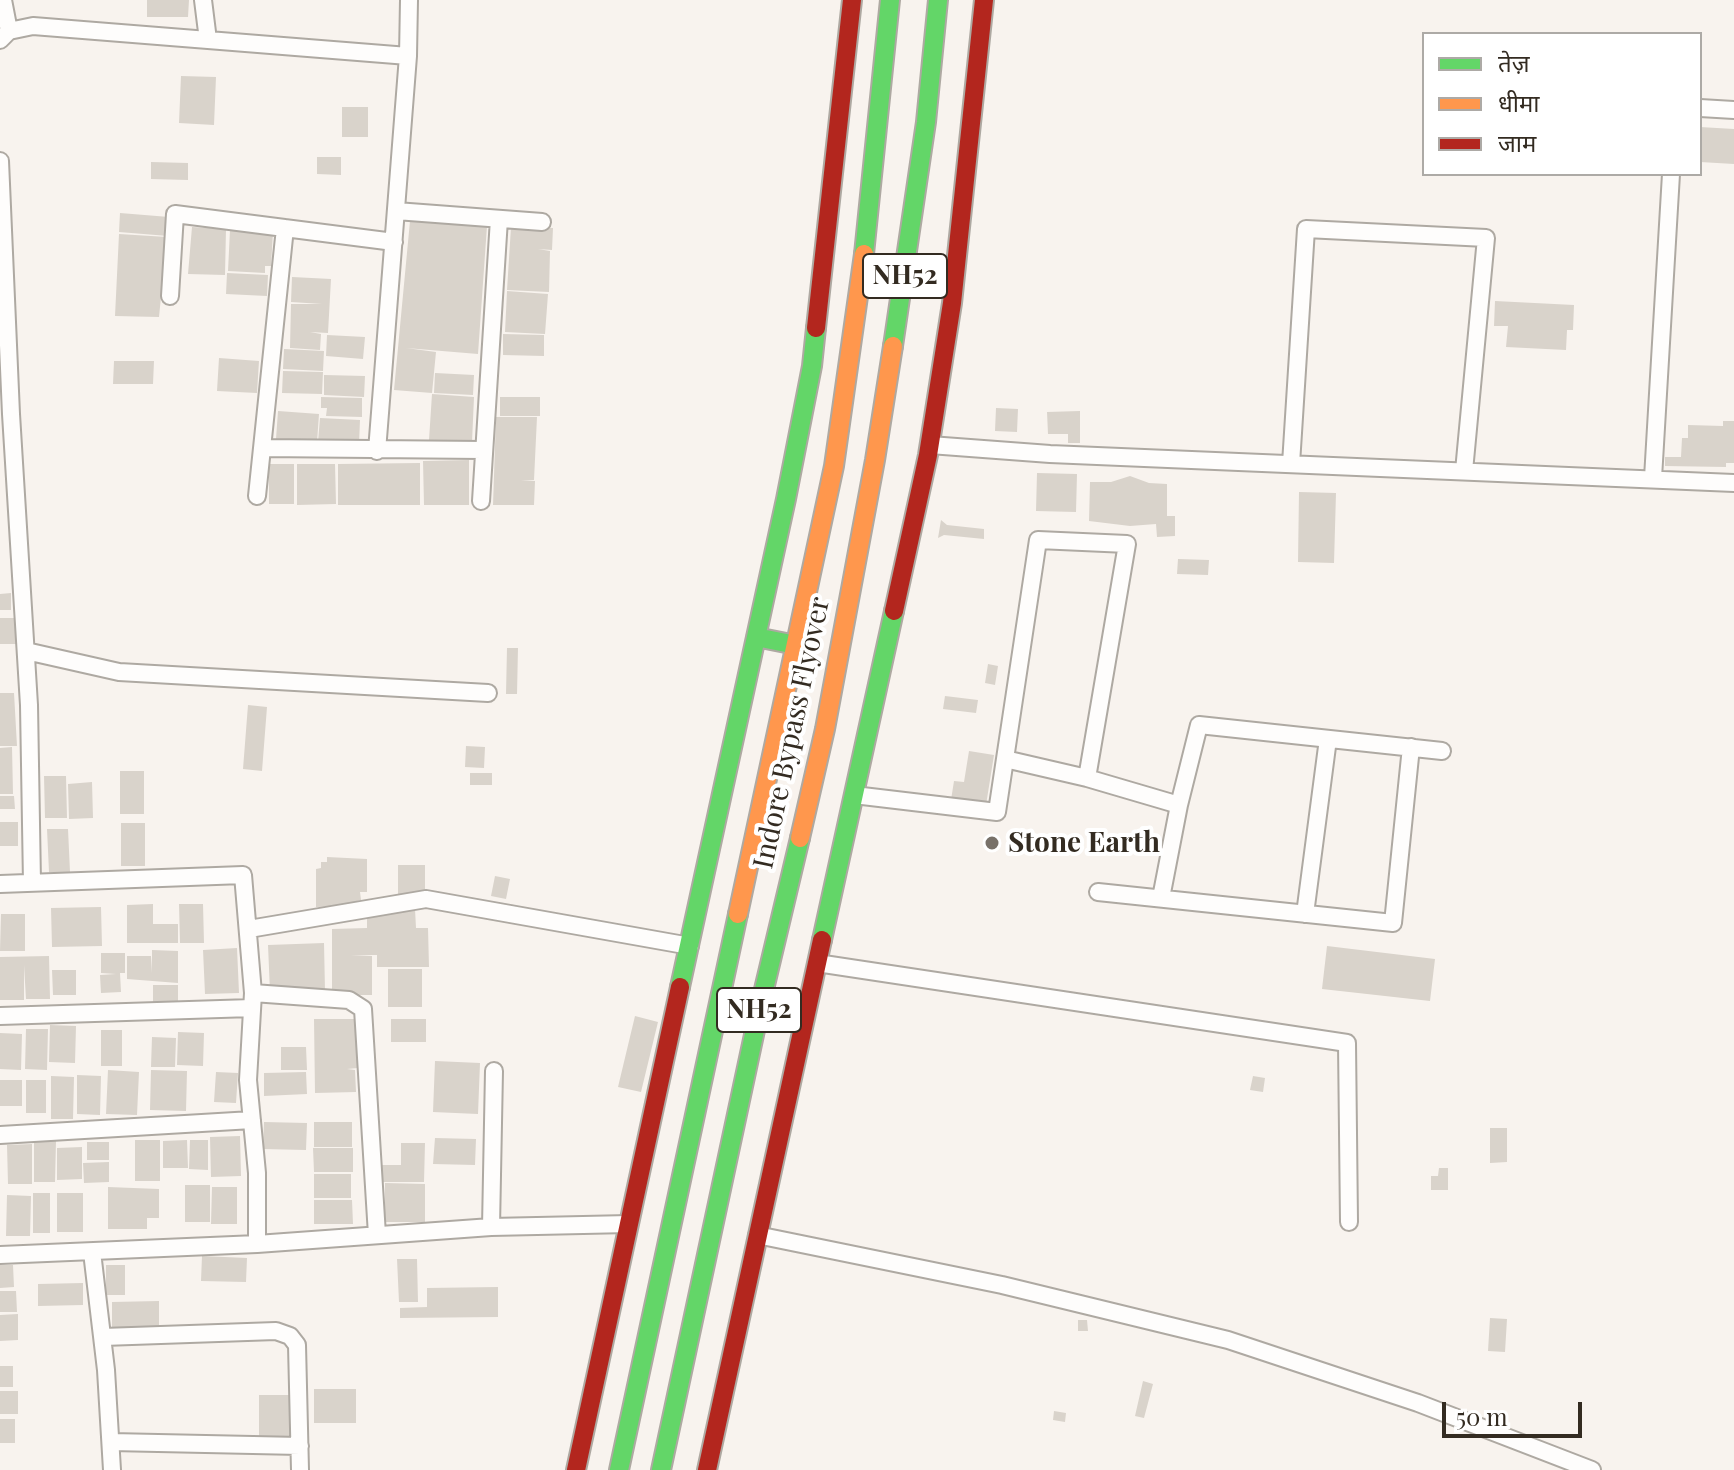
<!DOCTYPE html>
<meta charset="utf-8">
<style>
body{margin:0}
#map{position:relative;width:1734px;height:1470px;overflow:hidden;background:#f8f3ee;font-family:"Playfair Display","Noto Sans Devanagari",serif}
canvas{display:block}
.legend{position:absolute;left:1422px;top:32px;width:280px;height:144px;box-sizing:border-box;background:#fff;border:2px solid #adaaa6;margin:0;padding:10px 14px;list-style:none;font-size:24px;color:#332b21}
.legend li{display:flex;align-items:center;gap:16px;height:40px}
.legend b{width:40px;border:2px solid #adaaa6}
.scale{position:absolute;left:1442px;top:1402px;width:140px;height:36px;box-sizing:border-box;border:4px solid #332b21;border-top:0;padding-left:10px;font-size:24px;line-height:28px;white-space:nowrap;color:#332b21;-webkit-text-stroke:6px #fff;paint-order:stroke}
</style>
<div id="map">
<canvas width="1734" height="1470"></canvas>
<ul class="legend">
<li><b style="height:10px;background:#63d668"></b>तेज़</li>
<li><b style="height:10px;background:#ff974d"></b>धीमा</li>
<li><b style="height:10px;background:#b3261e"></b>जाम</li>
</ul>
<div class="scale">50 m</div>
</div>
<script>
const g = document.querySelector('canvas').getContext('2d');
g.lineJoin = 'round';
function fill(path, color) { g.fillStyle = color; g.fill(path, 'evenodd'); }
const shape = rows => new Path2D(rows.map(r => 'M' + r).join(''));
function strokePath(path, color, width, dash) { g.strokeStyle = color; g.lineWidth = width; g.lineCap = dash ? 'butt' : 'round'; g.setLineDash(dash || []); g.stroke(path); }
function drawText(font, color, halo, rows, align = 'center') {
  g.font = font + ' "Playfair Display",serif'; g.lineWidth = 8; g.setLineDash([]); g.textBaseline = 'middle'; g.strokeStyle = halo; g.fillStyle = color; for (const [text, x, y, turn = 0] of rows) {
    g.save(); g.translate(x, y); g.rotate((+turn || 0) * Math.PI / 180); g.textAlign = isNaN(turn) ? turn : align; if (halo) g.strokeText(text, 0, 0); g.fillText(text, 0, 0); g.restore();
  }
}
const building = shape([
 [147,0,189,0,188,17,147,17],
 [181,76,216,77,214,125,179,123],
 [342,107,368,107,368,137,342,137],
 [1700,127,1734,129,1734,164,1700,162],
 [317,157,341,157,341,175,317,174],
 [151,162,188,163,188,180,151,179],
 [120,213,169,217,168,236,119,232],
 [410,221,487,226,478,354,406,348,436,352,432,393,394,390],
 [192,227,226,229,225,275,188,274],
 [511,227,553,228,552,250,538,249,550,251,549,292,507,290],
 [230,230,273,232,271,266,265,266,265,273,228,271],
 [119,234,167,237,159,317,115,316],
 [227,273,268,275,267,296,226,294],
 [292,277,331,279,328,333,310,332,321,334,320,350,290,348,291,304,322,304,291,302],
 [507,291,548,294,545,334,505,332],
 [1495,301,1574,305,1573,330,1567,330,1566,350,1506,347,1508,326,1494,326],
 [503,334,544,335,544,356,503,355],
 [327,335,365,337,363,359,326,356],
 [284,349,324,351,323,371,283,369],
 [219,358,259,361,257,393,217,391],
 [114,361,154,361,153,384,113,384],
 [283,371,323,372,322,394,282,393],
 [435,373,474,375,473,395,434,393],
 [324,375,365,376,364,397,324,395],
 [432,394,474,397,472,442,429,440],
 [321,397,362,398,362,417,326,416,327,408,321,408],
 [500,397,540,397,540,416,500,416],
 [996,408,1018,409,1017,432,995,431],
 [278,411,319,414,317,442,276,439],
 [1080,411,1080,443,1068,443,1068,434,1048,434,1047,412],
 [496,417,537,417,534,480,521,480,535,481,534,505,493,505],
 [320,418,360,420,359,444,318,442],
 [1723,421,1734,421,1734,463,1726,463,1726,467,1665,466,1665,457,1681,457,1682,438,1688,438,1688,425,1723,426],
 [469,460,469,505,424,505,423,461],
 [420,463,420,505,338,505,338,464],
 [269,464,294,464,294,504,269,504],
 [297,464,335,464,336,504,297,505],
 [1037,473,1077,474,1076,512,1036,511],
 [1130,476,1149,483,1167,484,1167,516,1175,516,1175,536,1157,537,1156,524,1130,526,1089,521,1090,482,1111,482],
 [1299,492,1336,493,1334,563,1298,562],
 [941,520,947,525,984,529,984,539,944,535,938,538],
 [1178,559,1209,560,1208,575,1177,574],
 [11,593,11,610,0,610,0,594],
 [0,618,15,618,16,644,0,644],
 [507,648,518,648,517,694,506,694],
 [988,664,998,666,995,685,985,683],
 [0,693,14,693,17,746,0,746],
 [945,696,978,700,976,713,943,709],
 [248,705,267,707,262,771,243,769],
 [466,746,485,747,484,768,465,767],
 [12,747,13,794,0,794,0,748],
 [969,751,994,755,986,805,951,800,954,781,964,782],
 [120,771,144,771,144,814,120,814],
 [470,773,492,773,492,785,470,785],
 [44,776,66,776,67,818,45,818],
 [92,782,93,818,69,819,68,784],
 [0,796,14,796,15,809,0,809],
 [0,822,18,822,18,846,0,846],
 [121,823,145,823,145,866,121,866],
 [47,829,68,829,70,872,49,872],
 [327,857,367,859,367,892,360,892,361,900,357,901,355,906,316,907,316,869,321,868,321,862,327,862],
 [398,865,425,865,425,896,398,895],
 [495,876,510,879,506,899,491,896],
 [153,904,153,924,178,924,178,943,127,943,127,905],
 [179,904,203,904,204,943,180,943],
 [101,907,102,946,52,947,51,908],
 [415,909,416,928,428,928,429,967,377,967,377,955,351,955,372,956,372,995,332,995,332,929,367,928,367,911],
 [1,914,25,914,25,951,0,951],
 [324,943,325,991,270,992,268,945],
 [1327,946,1435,959,1430,1001,1322,989],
 [237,948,239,993,205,994,203,950],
 [152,950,178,951,178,983,127,979,127,956,151,956,152,973],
 [101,953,125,953,125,973,120,973,121,992,101,993,100,975,116,974,101,973],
 [49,956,50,999,26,999,24,965,24,1000,0,1000,0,957],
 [388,969,422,969,422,1007,388,1007],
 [52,970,76,970,76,995,53,995],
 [153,985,178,985,178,1002,153,1002],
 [635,1016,658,1022,641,1092,618,1087],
 [314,1019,357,1019,358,1068,347,1069,355,1070,356,1092,315,1093],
 [391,1019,426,1019,426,1042,391,1042],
 [50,1025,76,1026,75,1063,49,1062],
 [26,1029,48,1029,47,1070,25,1069],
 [101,1030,122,1030,122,1066,101,1066],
 [178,1032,204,1033,203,1066,177,1065],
 [0,1033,22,1034,21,1070,0,1069],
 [152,1037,176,1038,175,1067,151,1067],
 [281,1047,306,1047,307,1070,281,1070],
 [435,1061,480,1063,478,1114,433,1112],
 [108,1070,139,1072,137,1115,106,1114],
 [151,1070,187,1071,186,1111,150,1110],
 [216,1072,238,1073,236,1103,214,1102],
 [306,1072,307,1094,264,1096,264,1073],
 [77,1075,101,1076,100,1115,77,1114],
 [51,1076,74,1077,73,1119,51,1119],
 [1253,1076,1265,1078,1263,1092,1250,1090],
 [0,1080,22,1080,22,1106,0,1106],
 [26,1080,46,1080,46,1113,26,1113],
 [264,1122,307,1123,306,1150,263,1149],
 [314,1122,352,1122,352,1147,314,1147],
 [1490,1128,1507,1128,1507,1162,1490,1163],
 [240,1136,241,1176,211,1177,210,1137],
 [435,1138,476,1139,475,1165,433,1164],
 [34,1140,56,1141,55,1182,34,1182],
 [135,1140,160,1140,160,1181,135,1181],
 [187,1140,188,1168,163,1168,163,1141],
 [190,1140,208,1140,208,1170,189,1169],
 [87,1142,109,1142,109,1160,87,1160],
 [401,1143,425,1143,424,1182,381,1182,381,1165,401,1165],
 [32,1144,32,1184,8,1184,7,1145],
 [82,1147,82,1179,57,1180,57,1148],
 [313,1148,353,1148,353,1172,314,1172],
 [109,1162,109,1182,84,1183,83,1163],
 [1439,1168,1448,1168,1448,1190,1431,1190,1431,1176,1438,1176],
 [314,1174,351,1174,351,1198,314,1198],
 [385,1183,425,1184,425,1222,385,1222],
 [185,1185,210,1185,210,1222,185,1222],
 [108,1187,159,1189,159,1218,147,1218,147,1229,108,1229],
 [212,1187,237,1187,237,1224,211,1224],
 [33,1193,50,1193,50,1233,33,1233],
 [57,1193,83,1193,83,1232,57,1232],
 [7,1195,31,1196,30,1236,6,1236],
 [314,1200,352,1200,353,1224,314,1224],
 [202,1256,247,1258,246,1282,201,1281],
 [397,1259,417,1259,418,1302,399,1302],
 [0,1265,13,1265,14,1287,0,1288],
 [106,1265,125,1265,125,1295,106,1295],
 [83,1283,83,1305,38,1306,38,1284],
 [498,1287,498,1317,400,1318,400,1308,427,1307,427,1288],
 [0,1291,16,1291,17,1312,0,1312],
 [159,1301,159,1330,112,1330,112,1302],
 [18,1314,18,1340,0,1341,0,1315],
 [1490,1318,1507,1319,1505,1352,1488,1351],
 [1078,1320,1087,1320,1088,1331,1078,1331],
 [0,1366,13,1366,13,1387,0,1387],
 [1143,1381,1153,1384,1144,1418,1135,1416],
 [314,1389,356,1389,356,1423,314,1423],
 [0,1391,18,1391,18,1414,0,1414],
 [259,1395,292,1395,292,1440,259,1440],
 [1054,1411,1066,1413,1065,1422,1053,1420],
 [0,1419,15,1419,15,1443,0,1443]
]);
const street = shape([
 [3,0,9,31],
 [203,0,208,40],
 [0,40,9,31,33,26,408,56],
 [1700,108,1734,110],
 [0,161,11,414,29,705,32,883],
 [396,211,542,222],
 [170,296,175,214,394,242],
 [930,445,1050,454,1734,483],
 [262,448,483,450],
 [377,451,408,56,409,0],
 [1291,464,1306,229,1486,238,1464,471],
 [1653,478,1671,174],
 [257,496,285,228],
 [481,501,499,219],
 [26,651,119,672,488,693],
 [1005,759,1087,778,1179,805],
 [854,795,997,812,1038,540,1127,544,1087,778],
 [0,884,243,875,253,993,248,1080,257,1173,257,1244],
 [1098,892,1393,923,1411,747],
 [1161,898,1179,805,1199,725,1442,751],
 [1305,914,1328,739],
 [249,929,426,899,690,946],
 [817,963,1347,1043,1349,1222],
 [253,993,349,1000,363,1009,377,1235],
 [0,1016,252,1008],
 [0,1135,252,1120],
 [491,1227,494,1071],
 [757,1235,1002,1285,1228,1340,1418,1403,1592,1470],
 [92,1252,106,1370,112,1470],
 [0,1255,257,1244,491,1227,629,1224],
 [103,1337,276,1331,290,1336,297,1345,300,1470],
 [111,1442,300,1446]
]);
const fast = shape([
 [864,254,890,0],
 [893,346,926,122,938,0],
 [756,637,796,645],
 [822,940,894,611],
 [680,987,786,499,812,366,816,328],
 [619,1470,738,914],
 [661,1470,761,1002,800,838]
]);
const slow = shape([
 [800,838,825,729,875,460,893,346],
 [738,914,834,466,864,254]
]);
const jam = shape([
 [816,328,852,0],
 [894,611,928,455,952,303,984,0],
 [576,1470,680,987],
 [707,1470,822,940]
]);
const markers = [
 [992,843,8,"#787169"]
];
const shields = [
 [905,276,84],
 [759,1010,84]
];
const shieldNames = [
 ["NH52",905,276],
 ["NH52",759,1010]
];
const streetNames = [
 ["Indore Bypass Flyover",792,733,-78]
];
const poiNames = [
 ["Stone Earth",1008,843]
];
fill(building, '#d9d3cb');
strokePath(street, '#aea9a2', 20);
strokePath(fast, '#aea9a2', 22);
strokePath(slow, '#aea9a2', 22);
strokePath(jam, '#aea9a2', 22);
strokePath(street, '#fefdfc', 16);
strokePath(fast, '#63d668', 18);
strokePath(slow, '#ff974d', 18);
strokePath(jam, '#b3261e', 18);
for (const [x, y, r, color] of markers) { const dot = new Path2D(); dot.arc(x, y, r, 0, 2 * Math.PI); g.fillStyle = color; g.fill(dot); strokePath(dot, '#fff', 3); }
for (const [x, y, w] of shields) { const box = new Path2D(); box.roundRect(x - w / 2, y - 22, w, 44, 6); g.fillStyle = '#fff'; g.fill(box); strokePath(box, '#332b21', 2); }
drawText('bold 26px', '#332b21', null, shieldNames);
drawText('28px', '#332b21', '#fff', streetNames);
drawText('bold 28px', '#332b21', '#fff', poiNames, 'left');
</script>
